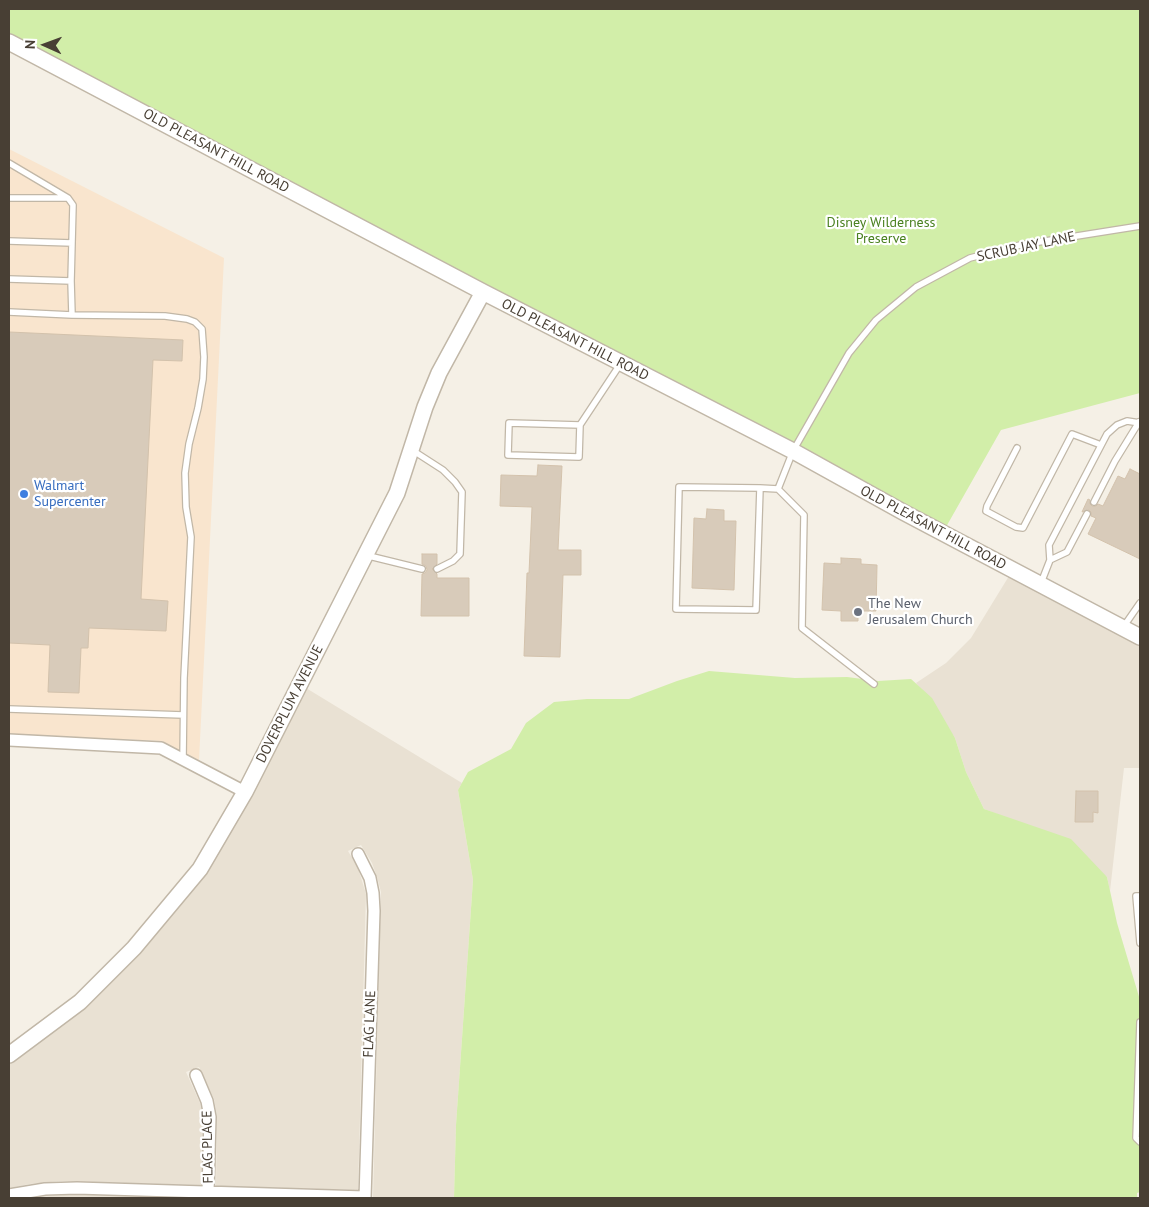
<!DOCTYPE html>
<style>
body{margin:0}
#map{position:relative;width:1149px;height:1207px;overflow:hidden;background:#f5f0e6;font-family:"PT Sans",sans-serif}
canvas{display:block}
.frame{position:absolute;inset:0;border:10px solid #483f34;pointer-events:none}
.north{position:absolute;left:20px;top:20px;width:50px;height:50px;-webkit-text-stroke:4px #fff;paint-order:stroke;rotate:272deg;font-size:14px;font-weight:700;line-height:20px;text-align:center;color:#483f34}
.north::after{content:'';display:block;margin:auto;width:18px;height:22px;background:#483f34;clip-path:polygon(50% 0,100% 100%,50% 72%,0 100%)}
</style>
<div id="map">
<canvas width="1149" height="1207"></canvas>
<div class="frame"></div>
<div class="north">N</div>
</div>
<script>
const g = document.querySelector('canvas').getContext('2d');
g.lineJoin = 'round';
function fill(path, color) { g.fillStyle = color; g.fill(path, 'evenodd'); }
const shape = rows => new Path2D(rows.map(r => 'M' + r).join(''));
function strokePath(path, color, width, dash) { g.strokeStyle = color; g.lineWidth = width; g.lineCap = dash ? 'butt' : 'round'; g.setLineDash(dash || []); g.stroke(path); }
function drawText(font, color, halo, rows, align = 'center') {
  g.font = font + ' "PT Sans",sans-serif'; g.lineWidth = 4.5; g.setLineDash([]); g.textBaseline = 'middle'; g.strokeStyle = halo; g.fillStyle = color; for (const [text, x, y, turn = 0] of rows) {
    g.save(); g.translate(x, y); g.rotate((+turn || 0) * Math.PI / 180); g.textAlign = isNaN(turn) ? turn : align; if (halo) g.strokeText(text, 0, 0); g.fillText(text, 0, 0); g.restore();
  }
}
const residential = shape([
 [1009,576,1140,645,1140,768,1124,768,1110,891,1107,877,1020,823,984,809,966,772,955,738,916,683,946,663,971,638],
 [306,688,462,783,458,790,473,880,456,1125,454,1198,373,1198,381,892,377,877,372,863,361,845,348,851,358,868,366,894,358,1190,216,1186,217,1116,214,1099,199,1067,186,1072,200,1103,203,1117,201,1185,61,1181,30,1184,9,1188,9,1063,18,1057,206,872,255,790],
 [77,1194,204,1198,23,1198]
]);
const commercial = shape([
 [9,149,224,258,199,760,161,741,9,734]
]);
const green = shape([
 [9,9,1140,9,1140,393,1001,430,946,527,9,35],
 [709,671,795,678,847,677,878,681,911,679,932,698,955,738,966,772,984,809,1071,839,1107,877,1117,923,1140,1000,1139,1101,1133,1125,1136,1135,1140,1141,1140,1192,1137,1193,1137,1198,454,1198,456,1125,473,880,458,790,468,772,511,749,526,723,554,702,587,699,629,699,677,681]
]);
const building = shape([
 [9,332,183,340,182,361,153,360,141,599,168,601,166,631,89,628,88,648,81,648,79,693,48,692,50,645,9,643,9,332],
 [538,465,562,466,558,550,581,550,581,575,563,575,560,657,524,656,527,573,529,573,532,507,500,506,501,475,537,476,538,465],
 [1130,469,1140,474,1140,559,1088,534,1096,518,1091,516,1091,512,1089,510,1082,512,1088,499,1090,500,1090,504,1092,506,1096,506,1098,504,1103,506,1118,476,1125,479,1130,469],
 [707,509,724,510,724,521,736,521,734,590,692,588,694,518,706,519,707,509],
 [422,554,437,554,437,564,432,569,437,574,437,578,469,578,469,616,421,616,422,574,425,573,427,570,426,566,422,564,422,554],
 [841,558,861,559,861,564,877,565,876,611,858,611,858,621,841,621,841,611,822,610,824,563,841,564,841,558],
 [1076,791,1098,791,1098,813,1093,812,1093,822,1075,822,1076,791]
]);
const service = shape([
 [9,163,68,198,73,205,71,281,9,279],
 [9,198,67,198],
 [9,241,72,243],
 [9,312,72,315,71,281],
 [72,315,165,316,187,319,195,322,202,329,204,357,203,379,198,408,189,444,185,473,186,507,191,537,184,678,183,759],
 [580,425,509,423,508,455,579,457,580,425,621,363],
 [1017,448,987,506,986,511,1016,527,1023,528,1072,434,1101,445],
 [412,450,443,470,455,482,462,492,460,554,453,561,437,569],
 [760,488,756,610,676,609,679,487,760,488,778,489,793,451,849,353,876,320,916,287,970,258,1020,245,1140,226],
 [778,489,804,515,802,628,874,684],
 [1094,502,1115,461,1139,422],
 [365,555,422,569],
 [1050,560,1067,552,1087,514],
 [1041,583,1050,560,1049,545,1107,434,1117,425,1127,421,1140,423],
 [1124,626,1140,603],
 [9,709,183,715],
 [1140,896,1136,896,1140,943],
 [1140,1022,1136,1138,1140,1142]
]);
const minor = shape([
 [9,740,161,748,245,792],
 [358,854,370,878,373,893,374,911,365,1198],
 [196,1075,207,1101,210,1117,208,1192],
 [9,1195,45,1189,77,1188,365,1197]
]);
const tertiary = shape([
 [9,42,483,292,793,451,903,512,1140,637],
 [9,1055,80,1002,134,948,200,869,245,792,397,493,425,407,439,373,483,292]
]);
const markers = [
 [24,494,5,"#3f7fe0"],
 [858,612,5,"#6b7280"]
];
const streetNames = [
 ["OLD PLEASANT HILL ROAD",216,151,28],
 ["SCRUB JAY LANE",1026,247,-12],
 ["OLD PLEASANT HILL ROAD",575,340,27],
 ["OLD PLEASANT HILL ROAD",933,528,28],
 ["DOVERPLUM AVENUE",290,704,-63],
 ["FLAG LANE",370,1024,-88],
 ["FLAG PLACE",208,1147,-91]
];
const parkNames = [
 ["Disney Wilderness",881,223],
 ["Preserve",881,239]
];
const shopNames = [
 ["Walmart",34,486],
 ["Supercenter",34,502]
];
const worshipNames = [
 ["The New",868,604],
 ["Jerusalem Church",868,620]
];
fill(residential, '#e9e1d3');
fill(commercial, '#f9e5ce');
fill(green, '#d2eea9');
fill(building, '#d8cbba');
strokePath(building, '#d3c2ac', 1);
strokePath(service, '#c1b7a7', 8);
strokePath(minor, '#c1b7a7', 14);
strokePath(tertiary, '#c1b7a7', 18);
strokePath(service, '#fff', 5.5);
strokePath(minor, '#fff', 11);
strokePath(tertiary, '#fff', 15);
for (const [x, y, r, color] of markers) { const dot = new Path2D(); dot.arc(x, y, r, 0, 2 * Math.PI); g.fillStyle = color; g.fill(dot); strokePath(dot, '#fff', 2); }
drawText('14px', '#483f34', '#fff', streetNames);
drawText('14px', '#4a8120', '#fff', parkNames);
drawText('14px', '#366cbe', '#fff', shopNames, 'left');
drawText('14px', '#5b616d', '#fff', worshipNames, 'left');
</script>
